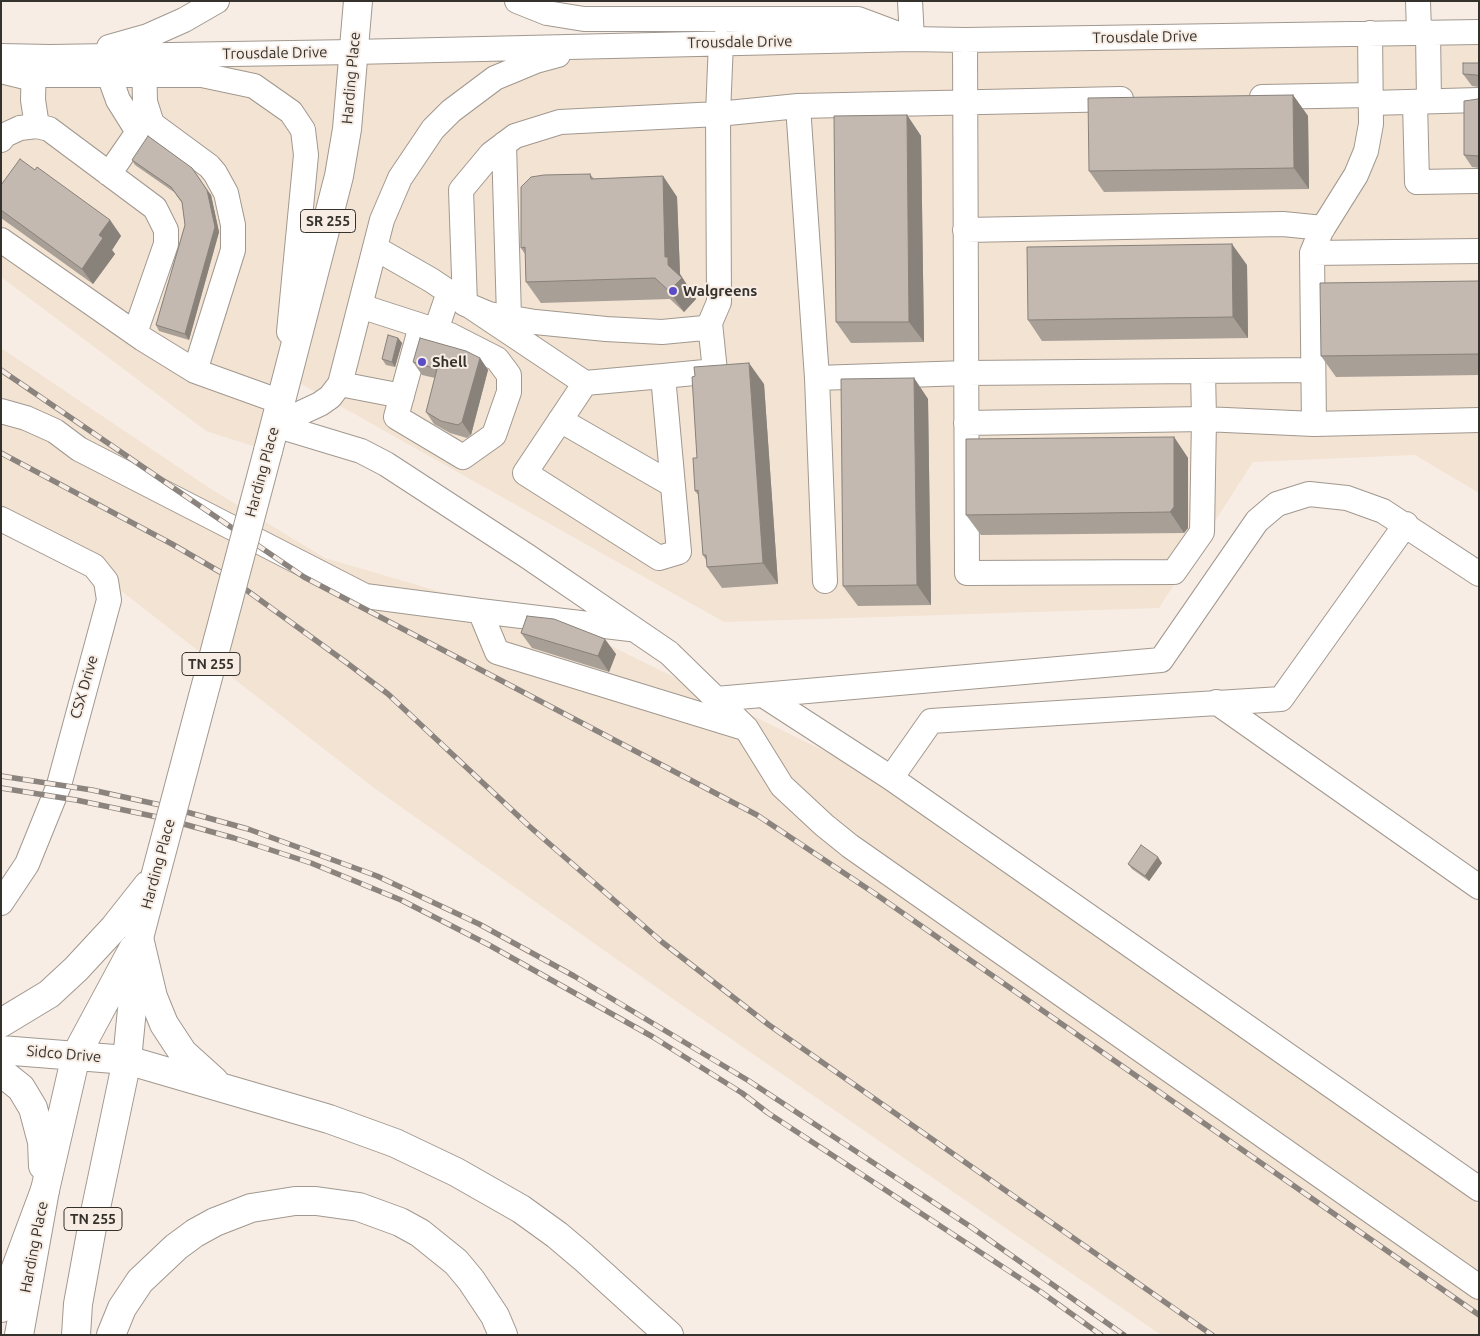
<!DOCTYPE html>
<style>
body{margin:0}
#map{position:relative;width:1480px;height:1336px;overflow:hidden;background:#f8ede4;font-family:Ubuntu,sans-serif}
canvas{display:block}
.frame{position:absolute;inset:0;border:2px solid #35312d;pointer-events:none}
</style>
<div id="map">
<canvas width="1480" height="1336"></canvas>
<div class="frame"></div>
</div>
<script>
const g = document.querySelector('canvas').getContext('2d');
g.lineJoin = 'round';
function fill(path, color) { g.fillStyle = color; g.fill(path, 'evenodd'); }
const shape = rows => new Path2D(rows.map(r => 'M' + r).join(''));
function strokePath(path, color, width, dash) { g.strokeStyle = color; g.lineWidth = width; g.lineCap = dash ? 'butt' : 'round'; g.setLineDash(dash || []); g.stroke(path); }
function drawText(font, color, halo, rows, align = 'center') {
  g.font = font + ' Ubuntu,sans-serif'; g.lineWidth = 4; g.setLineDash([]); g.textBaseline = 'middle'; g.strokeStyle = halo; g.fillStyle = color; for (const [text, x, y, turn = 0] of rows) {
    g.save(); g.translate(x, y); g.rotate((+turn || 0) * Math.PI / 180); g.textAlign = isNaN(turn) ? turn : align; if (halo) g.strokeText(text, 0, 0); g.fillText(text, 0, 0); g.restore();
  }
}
const built = shape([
 [1479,32,1479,493,1415,455,1253,462,1159,608,724,622,287,376,268,451,206,431,1,277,1,55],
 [1,348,211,489,325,558,523,616,611,646,861,769,954,839,1091,932,1479,1205,1479,1335,1161,1335,673,999,374,788,33,522,1,520]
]);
const minor = shape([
 [517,1,547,13,584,19,858,19,898,34],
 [910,1,912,39],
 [1418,1,1419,32],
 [1428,32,1429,101],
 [1370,33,1371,124,1366,151,1356,175,1321,231,1312,253,1479,251],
 [965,40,967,573,1174,572,1202,532,1204,419,1314,424,1479,420],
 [721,42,718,114,719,302,710,323,704,328,662,332,606,329,535,322,489,314,465,304,461,190,491,154,515,136,560,122,718,114,798,106],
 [109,47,148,36,184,20,217,1],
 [1,56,50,57,353,52,912,39,965,40,1479,32],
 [144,58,145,102,152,124,209,166,215,173,226,193,233,225,233,250,195,371,281,402],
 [34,61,33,100,37,126],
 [25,75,202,75,254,86,291,112,303,130,306,155,289,332],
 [109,75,118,100,138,132],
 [1262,97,1371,95],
 [1415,102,1417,182,1477,181],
 [1371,103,1479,100],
 [1,140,5,135,20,128,37,126,49,129,155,208,166,230,166,244,135,333],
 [504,144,509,317],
 [109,174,138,132,152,124],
 [965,230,1283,224,1323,228],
 [1,240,143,339,195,371],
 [375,248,431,280,585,383],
 [1312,253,1314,424],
 [360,306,450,335,497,359,509,375,509,392,494,435,463,457,396,417,421,326],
 [436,330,449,292],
 [663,376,679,552,659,558,525,473,585,383,663,376,715,371,710,323],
 [817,378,798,106,1121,99],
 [340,384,402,396],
 [1,411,26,418,55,431,79,449,365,596,480,611],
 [560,420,673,485],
 [966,423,1204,419,1203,371],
 [275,425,361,451,386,464,527,556,669,653,746,728,782,786,824,825,850,846,1479,1287],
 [275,425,320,404,330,397,340,384,382,220,400,178,433,129,451,111,495,78,536,61,558,55],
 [1,519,94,566,106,581,109,600,59,785,27,864,1,903],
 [1406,524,1281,699,931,721,891,778,1479,1189],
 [825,581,817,378,966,373,1313,370],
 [630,629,480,611,497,652,741,727],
 [763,695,891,778],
 [716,699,1161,660,1257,521,1277,504,1309,494,1347,498,1383,511,1479,574],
 [1216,702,1479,887]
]);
const major = shape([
 [1,69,25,75],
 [268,451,339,176,347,129,358,1],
 [1,1023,49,994,76,969,114,928,148,885],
 [1,1050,127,1060],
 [1,1072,21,1088,33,1108,42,1142,43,1166],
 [19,1335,45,1190,76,1055,133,949],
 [76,1335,78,1304,93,1222,127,1060,139,938,155,877]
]);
const highway = shape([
 [139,938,153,997,164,1024,183,1053,214,1081],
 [127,1060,329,1119,395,1143,456,1172,521,1209,557,1235,583,1257,669,1335],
 [1,1308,45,1190],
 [111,1335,122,1308,140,1281,176,1247,195,1233,215,1222,251,1208,295,1201,316,1201,359,1207,400,1222,420,1233,456,1262,471,1280,495,1316,503,1335]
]);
const rail = shape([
 [1,370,304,577,757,815,874,893,1479,1315],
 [1,453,172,544,227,576,347,663,388,694,529,826,662,942,769,1025,1212,1335],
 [1,776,92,790,165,806,248,829,377,876,479,924,574,976,749,1081,971,1227,1124,1335],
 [1,788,76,800,162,818,234,838,311,863,401,900,489,945,653,1037,742,1093,768,1113,1041,1292,1101,1335]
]);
const majorBridge = shape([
 [155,877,268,451]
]);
const wall = shape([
 [1479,63,1479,87,1472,86,1463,74],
 [1293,95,1308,116,1309,189,1104,192,1089,171],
 [1479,97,1479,168,1472,167,1464,155],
 [907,115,921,136,924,342,851,343,836,322],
 [132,160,192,168,211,195,219,232,189,340,159,331,156,325,185,225,182,203,174,192,135,165],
 [35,170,110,220,121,236,112,250,115,254,93,284,1,218,1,185],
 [590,174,594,179,663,176,677,197,680,274,696,299,684,312,670,299,541,303,526,282,525,254,521,248],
 [1247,265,1248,338,1042,341,1028,320],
 [1479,281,1479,375,1336,377,1321,356],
 [398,338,402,343,395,367,386,365,382,359],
 [480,358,488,370,471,435,467,438,450,433,434,424,426,412,435,378,422,375,413,362],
 [914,378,928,399,931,605,858,606,843,586],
 [764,384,778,584,722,588,707,567,707,561,703,555,699,496,695,491],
 [1174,437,1188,458,1188,528,1184,533,981,535,966,515],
 [521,633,616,654,609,672,532,648],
 [1162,863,1149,881,1132,869,1128,864]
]);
const shadedWall = shape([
 [1293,95,1308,116,1309,189,1294,168],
 [907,115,921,136,924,342,909,322],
 [663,176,677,197,680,274,696,299,684,312,669,291,668,265,665,257],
 [207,190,211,195,219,232,189,340,185,334],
 [110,220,121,236,112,250,115,254,93,284,82,269,99,235],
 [1232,244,1247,265,1248,338,1233,317],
 [398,338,402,343,395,367,392,362],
 [480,358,488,370,471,435,462,422],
 [749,363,764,384,778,584,763,563],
 [914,378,928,399,931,605,917,585],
 [1174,437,1188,458,1188,528,1184,533,1170,512],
 [605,639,616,654,609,672,598,656],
 [1158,857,1162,863,1149,881,1145,876]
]);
const building = shape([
 [1463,63,1479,63,1479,77,1477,75,1463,74,1463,63],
 [1293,95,1294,168,1089,171,1088,98,1293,95],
 [1479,97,1479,156,1464,155,1464,101,1478,99,1479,97],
 [907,115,909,322,836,322,834,116,907,115],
 [148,136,192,168,207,190,215,227,185,334,156,325,185,225,182,202,171,187,132,160,148,136],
 [20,159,35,170,37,167,110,220,99,235,103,238,82,269,1,210,1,185,20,159],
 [590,174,591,179,663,176,665,257,668,257,668,265,682,278,669,291,655,278,526,282,525,247,521,248,521,187,531,177,544,175,590,174],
 [1232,244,1233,317,1028,320,1027,247,1232,244],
 [1479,281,1479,354,1321,356,1320,283,1479,281],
 [388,335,398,338,392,362,382,359,388,335],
 [420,338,466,351,480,358,462,422,458,425,441,421,426,412,437,369,413,362,420,338],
 [749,363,763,563,707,567,706,555,703,555,698,490,695,491,693,458,697,458,692,377,695,376,694,367,749,363],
 [914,378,917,585,843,586,841,379,914,378],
 [1174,437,1174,507,1170,512,966,515,966,439,1174,437],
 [527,616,554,619,605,639,598,656,521,633,527,616],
 [1141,845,1158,857,1145,876,1128,864,1141,845]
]);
const markers = [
 [673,291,5,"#5b4dc5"],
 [422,362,5,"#5b4dc5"]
];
const shields = [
 [328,221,55],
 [211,664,58],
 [93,1219,58]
];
const shieldNames = [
 ["SR 255",328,221],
 ["TN 255",211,664],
 ["TN 255",93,1219]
];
const streetNames = [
 ["Trousdale Drive",1145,37,-1],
 ["Trousdale Drive",740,42,-1],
 ["Trousdale Drive",275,53,-1],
 ["Harding Place",351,78,-85],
 ["Harding Place",262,472,-75],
 ["CSX Drive",84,687,-74],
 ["Harding Place",158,864,-75],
 ["Sidco Drive",64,1054,5],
 ["Harding Place",34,1247,-79]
];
const poiNames = [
 ["Walgreens",683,291],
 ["Shell",432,362]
];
fill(built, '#f3e3d3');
strokePath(minor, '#a1988f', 26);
strokePath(major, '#a1988f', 30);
strokePath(highway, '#a1988f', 30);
strokePath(minor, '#fff', 24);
strokePath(major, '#fff', 28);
strokePath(highway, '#fff', 28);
strokePath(rail, '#8b847e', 5.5);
strokePath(rail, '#f8ede4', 4, [11]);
strokePath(majorBridge, '#a1988f', 30, []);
strokePath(majorBridge, '#fff', 28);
fill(wall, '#a89f97');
fill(shadedWall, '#88827b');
fill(building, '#c3b9b0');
strokePath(building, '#88827b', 1);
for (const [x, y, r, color] of markers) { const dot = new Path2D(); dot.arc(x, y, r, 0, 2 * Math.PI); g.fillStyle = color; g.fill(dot); strokePath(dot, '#f8ede4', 2); }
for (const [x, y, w] of shields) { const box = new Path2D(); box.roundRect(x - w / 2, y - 11.5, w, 23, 4); g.fillStyle = '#f8ede4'; g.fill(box); strokePath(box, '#35312d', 1); }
drawText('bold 14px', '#35312d', null, shieldNames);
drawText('15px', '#35312d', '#f8ede4', streetNames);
drawText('bold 15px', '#35312d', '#f8ede4', poiNames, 'left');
</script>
